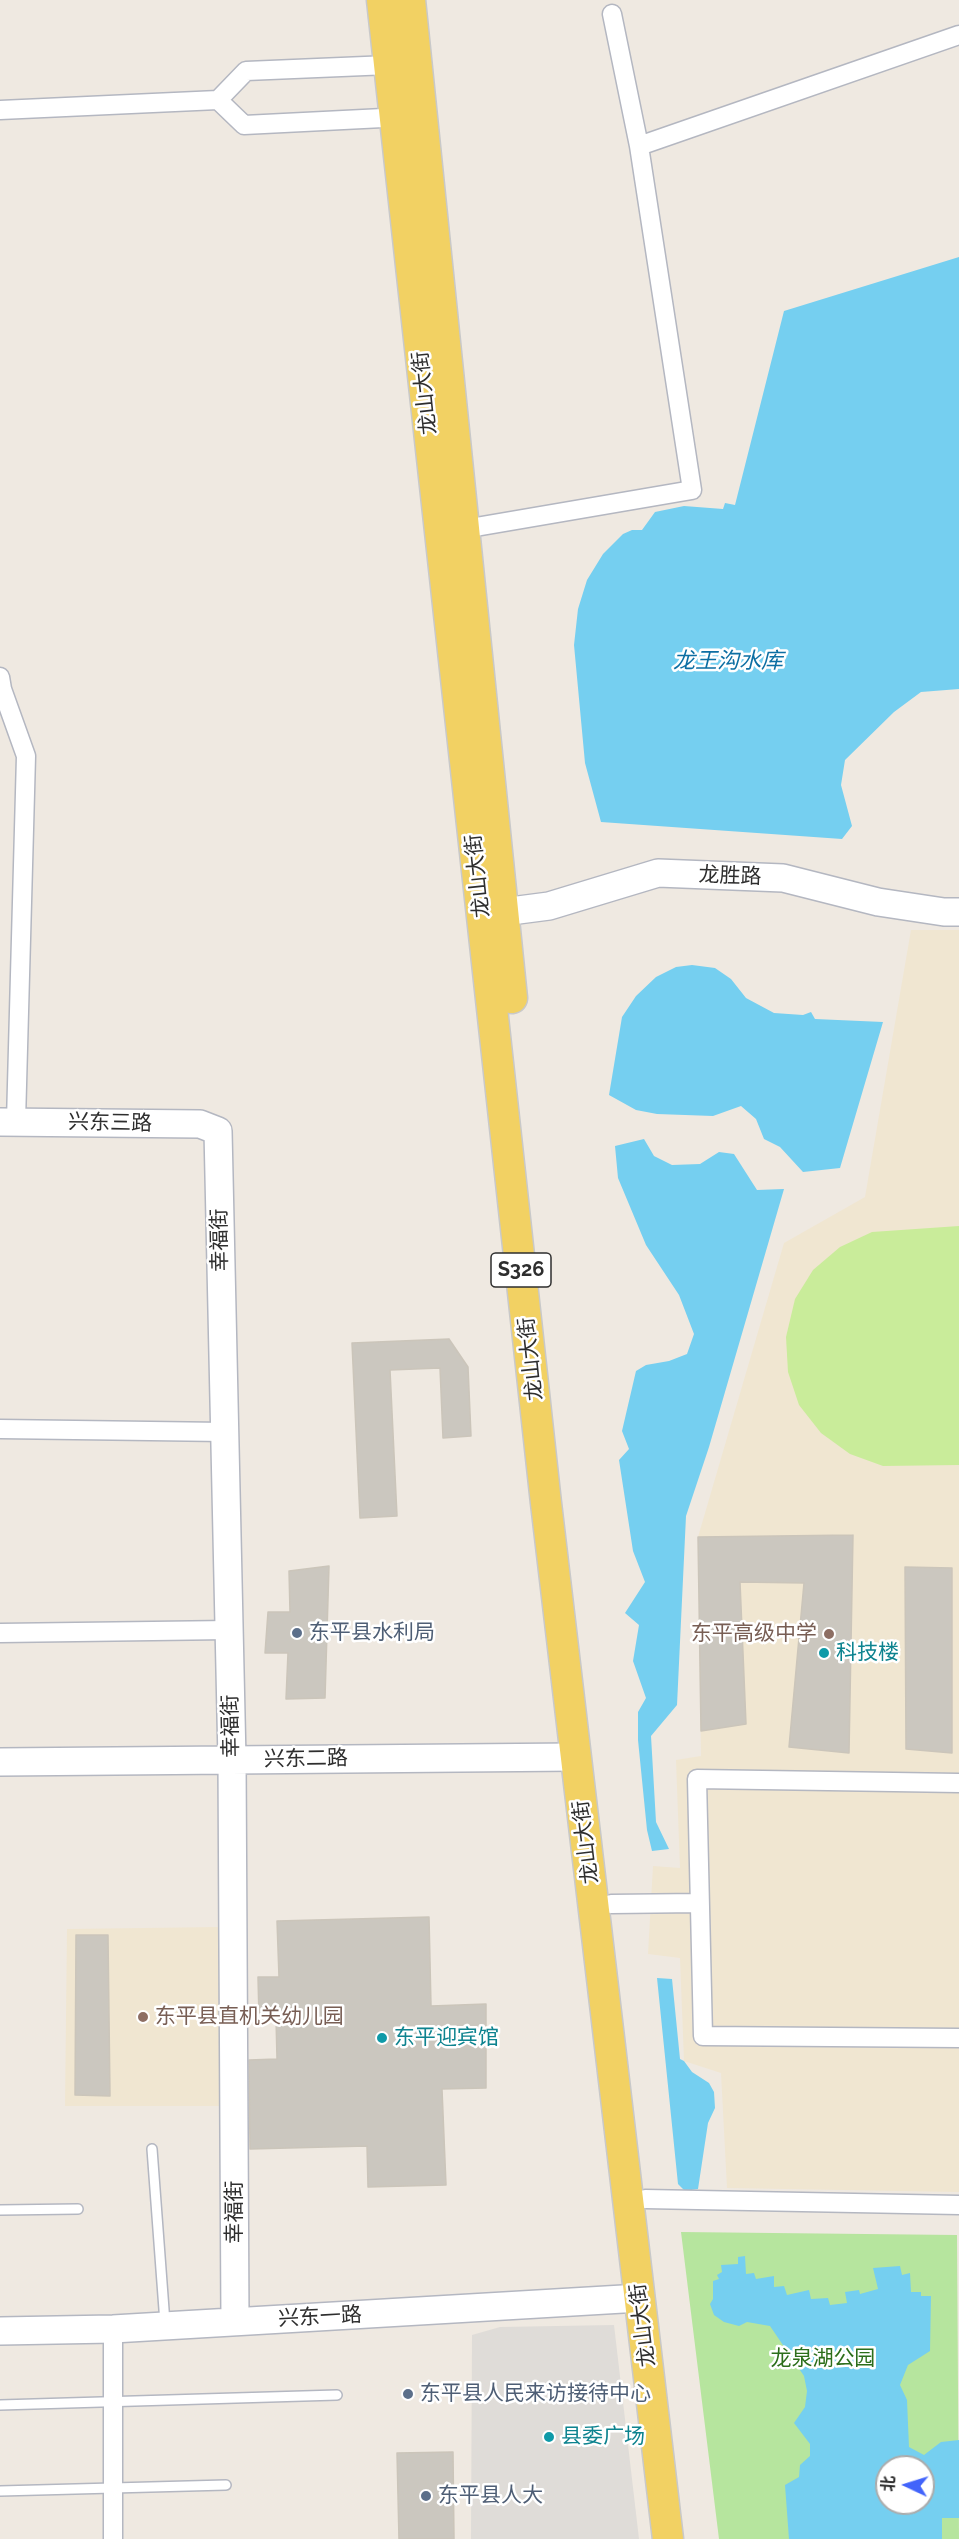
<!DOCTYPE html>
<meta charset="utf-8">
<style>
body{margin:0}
#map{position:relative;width:959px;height:2539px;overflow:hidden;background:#efe9e1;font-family:Raleway,"Noto Sans SC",sans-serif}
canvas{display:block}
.north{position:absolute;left:875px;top:2455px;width:60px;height:60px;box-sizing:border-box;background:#fff;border:2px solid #ababab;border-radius:50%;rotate:274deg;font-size:16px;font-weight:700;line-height:24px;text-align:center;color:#2e2e2e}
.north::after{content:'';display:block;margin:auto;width:21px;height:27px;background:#4264fb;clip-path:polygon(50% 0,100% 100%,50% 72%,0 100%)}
</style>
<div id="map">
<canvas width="959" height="2539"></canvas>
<div class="north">北</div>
</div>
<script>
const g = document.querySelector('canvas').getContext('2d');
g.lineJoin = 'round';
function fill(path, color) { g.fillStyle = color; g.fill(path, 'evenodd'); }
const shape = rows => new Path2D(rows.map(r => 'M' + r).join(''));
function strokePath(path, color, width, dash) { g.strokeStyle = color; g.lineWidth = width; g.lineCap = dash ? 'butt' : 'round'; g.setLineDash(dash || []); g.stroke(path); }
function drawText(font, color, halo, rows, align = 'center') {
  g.font = font + ' Raleway,"Noto Sans SC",sans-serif'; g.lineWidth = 5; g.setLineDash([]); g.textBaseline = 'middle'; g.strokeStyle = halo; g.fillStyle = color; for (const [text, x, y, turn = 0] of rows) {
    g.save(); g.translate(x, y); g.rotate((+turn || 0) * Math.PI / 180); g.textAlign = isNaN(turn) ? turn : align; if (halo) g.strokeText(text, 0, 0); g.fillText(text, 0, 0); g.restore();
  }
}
const education = shape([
 [911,930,959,930,959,2192,727,2188,721,2073,684,2061,680,1958,648,1954,653,1866,680,1868,676,1760,701,1756,698,1537,784,1243,865,1197],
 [220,1927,221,2106,65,2106,67,1929]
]);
const green = shape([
 [681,2232,957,2235,959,2539,719,2539],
 [887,2467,923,2467,923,2503,887,2503]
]);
const pitch = shape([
 [959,1226,959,1465,883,1466,850,1454,821,1433,799,1405,788,1372,786,1337,795,1299,813,1270,840,1247,872,1232]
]);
const plaza = shape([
 [614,2325,639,2539,471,2539,472,2335,500,2327]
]);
const water = shape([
 [959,257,959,689,921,692,894,712,845,760,841,785,852,826,842,839,601,822,585,763,574,645,578,609,587,580,603,554,623,534,632,530,642,530,655,512,684,506,723,509,725,503,735,505,784,311],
 [692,965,715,968,731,979,746,998,774,1013,803,1015,811,1012,815,1019,883,1022,840,1168,803,1172,780,1147,764,1139,756,1119,741,1106,713,1116,657,1114,636,1110,609,1095,622,1017,636,996,656,977,676,967],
 [644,1139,654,1156,672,1165,700,1164,719,1152,734,1154,757,1190,784,1189,709,1447,686,1516,677,1705,651,1736,656,1822,669,1849,652,1851,647,1830,638,1740,638,1712,646,1698,633,1661,639,1625,625,1613,645,1582,633,1551,619,1460,629,1449,622,1431,636,1371,646,1365,669,1361,687,1354,694,1334,679,1295,646,1245,618,1178,615,1146],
 [657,1978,672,1979,680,2059,684,2061,692,2072,709,2083,714,2092,715,2108,708,2123,698,2189,685,2191,678,2184],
 [745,2256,746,2274,754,2273,756,2279,774,2276,774,2287,784,2286,787,2295,809,2290,811,2299,828,2298,830,2305,847,2303,845,2292,859,2290,860,2294,878,2289,873,2268,900,2266,902,2275,910,2273,911,2292,921,2292,921,2296,931,2296,930,2351,908,2365,900,2385,907,2400,909,2447,924,2455,941,2442,959,2440,959,2518,942,2518,942,2539,789,2539,785,2485,799,2477,800,2465,810,2456,810,2444,794,2423,805,2407,807,2391,804,2376,770,2326,747,2322,739,2326,724,2322,714,2315,710,2304,713,2299,713,2281,719,2279,717,2275,722,2272,721,2265,738,2264,738,2257],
 [887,2467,923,2467,923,2503,887,2503]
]);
const building = shape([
 [449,1339,468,1367,471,1436,443,1438,440,1368,390,1370,397,1516,360,1518,352,1343,449,1339],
 [853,1535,849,1753,789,1747,804,1583,740,1582,746,1724,701,1731,698,1537,853,1535],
 [329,1566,325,1698,286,1699,288,1653,265,1653,268,1612,290,1612,289,1571,329,1566],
 [905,1567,952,1568,952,1753,906,1749,905,1567],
 [429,1917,431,2006,486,2004,486,2088,442,2089,446,2185,368,2187,367,2146,250,2149,249,2060,277,2059,276,2018,259,2018,258,1977,279,1977,277,1921,429,1917],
 [76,1935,108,1935,110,2096,75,2095,76,1935],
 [453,2452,454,2539,399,2539,397,2453,453,2452]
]);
const lane = shape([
 [152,2149,165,2323],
 [0,2210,78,2209],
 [0,2405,337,2395],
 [0,2491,226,2485]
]);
const street = shape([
 [218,100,244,125,403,117],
 [0,110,218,100,246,71,389,65],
 [639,146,959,35],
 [464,529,692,490,639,146,612,14],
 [0,677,2,689,26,756,16,1121],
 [0,1429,225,1432],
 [0,1633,229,1630],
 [959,1783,697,1779,703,2036,959,2038],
 [611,1904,699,1903],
 [645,2199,959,2205],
 [113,2329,113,2539]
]);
const secondary = shape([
 [503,912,549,906,658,873,783,878,878,902,944,912,959,912],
 [0,1122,200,1124,218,1131,232,1760,235,2321],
 [0,1762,576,1757],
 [0,2331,113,2329,640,2298]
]);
const primary = shape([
 [382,0,546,1503,668,2539],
 [410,0,512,998]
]);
const markers = [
 [297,1633,6,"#5c6f8a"],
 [829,1634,6,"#8d6e63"],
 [824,1653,6,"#0f9aa8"],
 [143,2017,6,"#8d6e63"],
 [382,2038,6,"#0f9aa8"],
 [408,2394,6,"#5c6f8a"],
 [549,2437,6,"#0f9aa8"],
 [426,2496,6,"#5c6f8a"]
];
const shields = [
 [521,1270,60]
];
const shieldNames = [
 ["S326",521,1270]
];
const streetNames = [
 ["龙山大街",425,393,-96],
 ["龙山大街",478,876,-96],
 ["龙胜路",730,876,2],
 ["兴东三路",110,1123,1],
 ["幸福街",220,1240,-91],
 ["龙山大街",531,1359,-96],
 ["幸福街",231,1726,-91],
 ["兴东二路",306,1759,-1],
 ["龙山大街",586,1842,-97],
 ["幸福街",235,2212,-90],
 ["兴东一路",320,2317,-3],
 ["龙山大街",643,2325,-97]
];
const serviceNames = [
 ["东平县水利局",309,1633],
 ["东平县人民来访接待中心",420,2394],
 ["东平县人大",438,2496]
];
const educationNames = [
 ["东平高级中学",817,1634],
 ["东平县直机关幼儿园",155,2017,"left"]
];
const cultureNames = [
 ["科技楼",836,1653],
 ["东平迎宾馆",394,2038],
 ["县委广场",561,2437]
];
const parkNames = [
 ["龙泉湖公园",823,2359]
];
const waterNames = [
 ["龙王沟水库",728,661]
];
fill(education, '#f0e6d1');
fill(green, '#b6e59e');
fill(pitch, '#c9ec9a');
fill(plaza, '#dfdcd8');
fill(water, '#75cff0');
fill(building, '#cbc7bf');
strokePath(building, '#cbc5ba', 1.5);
strokePath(lane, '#b4b7c1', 12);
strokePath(street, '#b4b7c1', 21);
strokePath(secondary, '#b4b7c1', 30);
strokePath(primary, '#c9c9c9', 33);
strokePath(lane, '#fff', 9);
strokePath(street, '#fff', 18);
strokePath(secondary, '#fff', 27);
strokePath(primary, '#f2d163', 30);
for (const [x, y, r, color] of markers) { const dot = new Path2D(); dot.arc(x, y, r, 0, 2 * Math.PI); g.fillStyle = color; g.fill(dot); strokePath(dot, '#fff', 2); }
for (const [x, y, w] of shields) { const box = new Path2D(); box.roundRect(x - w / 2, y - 17, w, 34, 4.5); g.fillStyle = '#fff'; g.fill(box); strokePath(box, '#2e2e2e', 1.5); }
drawText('bold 20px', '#2e2e2e', null, shieldNames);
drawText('21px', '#2e2e2e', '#fff', streetNames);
drawText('21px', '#4e5e75', '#fff', serviceNames, 'left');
drawText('21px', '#785e54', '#fff', educationNames, 'right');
drawText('21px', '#0d838f', '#fff', cultureNames, 'left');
drawText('21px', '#2c6e1b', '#fff', parkNames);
drawText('italic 22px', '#0d6fa3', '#fff', waterNames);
</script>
